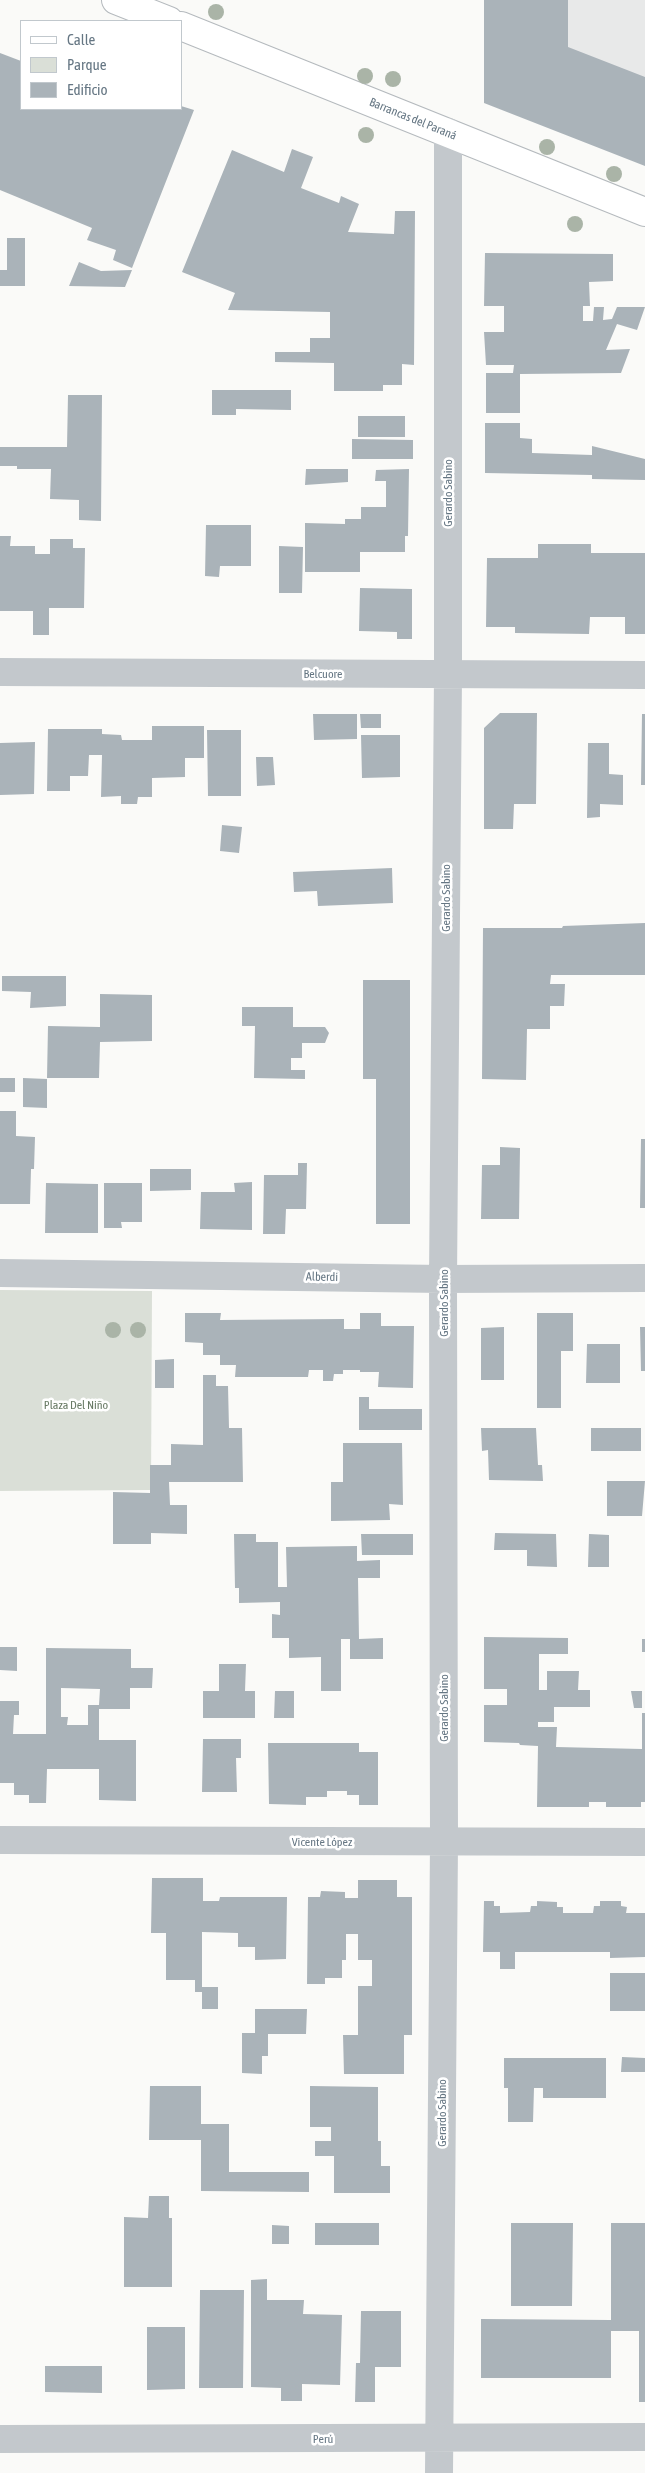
<!DOCTYPE html>
<meta charset="utf-8">
<style>
body{margin:0}
#map{position:relative;width:645px;height:2473px;overflow:hidden;background:#fafaf8;font-family:"Asap Condensed",sans-serif}
canvas{display:block}
.legend{position:absolute;left:20px;top:20px;width:162px;height:90px;box-sizing:border-box;background:#fff;border:1px solid #c1c8cd;margin:0;padding:6px 9px;list-style:none;font-size:15px;color:#657683}
.legend li{display:flex;align-items:center;gap:10px;height:25px}
.legend b{width:25px;border:1px solid #c1c8cd}
</style>
<div id="map">
<canvas width="645" height="2473"></canvas>
<ul class="legend">
<li><b style="height:6px;background:#fff"></b>Calle</li>
<li><b style="height:14px;background:#dadfd7"></b>Parque</li>
<li><b style="height:14px;background:#aab3b9"></b>Edificio</li>
</ul>
</div>
<script>
const g = document.querySelector('canvas').getContext('2d');
g.lineJoin = 'round';
function fill(path, color) { g.fillStyle = color; g.fill(path, 'evenodd'); }
const shape = rows => new Path2D(rows.map(r => 'M' + r).join(''));
function strokePath(path, color, width, dash) { g.strokeStyle = color; g.lineWidth = width; g.lineCap = dash ? 'butt' : 'round'; g.setLineDash(dash || []); g.stroke(path); }
function drawText(font, color, halo, rows, align = 'center') {
  g.font = font + ' "Asap Condensed",sans-serif'; g.lineWidth = 5; g.setLineDash([]); g.textBaseline = 'middle'; g.strokeStyle = halo; g.fillStyle = color; for (const [text, x, y, turn = 0] of rows) {
    g.save(); g.translate(x, y); g.rotate((+turn || 0) * Math.PI / 180); g.textAlign = isNaN(turn) ? turn : align; if (halo) g.strokeText(text, 0, 0); g.fillText(text, 0, 0); g.restore();
  }
}
const built = shape([
 [484,0,645,0,645,166]
]);
const green = shape([
 [0,1290,152,1291,151,1490,0,1491]
]);
const building = shape([
 [484,0,568,0,568,47,645,77,645,166,484,103],
 [0,53,21,61,21,109,181,109,181,106,194,110,132,268,113,260,116,250,87,240,92,228,0,190],
 [292,149,313,157,301,188,339,203,341,196,359,204,348,232,394,234,395,211,415,211,414,365,402,364,402,385,383,385,383,391,334,391,334,363,275,362,275,352,310,352,310,338,330,338,330,312,228,310,235,293,182,272,232,150,284,172],
 [7,238,25,238,25,286,0,286,0,270,7,270],
 [485,253,613,254,613,281,589,282,590,306,583,306,583,321,593,321,594,307,604,307,603,320,612,319,617,307,645,307,637,330,617,324,606,350,630,349,621,373,520,374,520,413,486,413,486,373,513,373,514,365,486,365,484,332,504,332,504,306,484,306],
 [79,262,101,271,132,270,125,287,69,286],
 [212,390,291,390,291,410,236,409,236,415,212,415],
 [68,395,102,395,101,521,79,520,79,500,50,499,51,469,17,469,17,466,0,466,0,447,67,447],
 [358,416,405,416,405,437,358,437],
 [485,423,520,423,520,438,532,439,532,453,592,455,592,446,645,459,645,480,592,479,592,475,485,473],
 [352,439,413,440,413,459,352,459],
 [306,469,348,469,348,482,305,485],
 [409,469,408,536,405,536,405,552,360,552,360,572,305,572,305,523,345,524,345,519,361,519,361,507,386,507,386,481,375,481,376,470],
 [206,525,251,525,251,566,220,566,219,577,205,576],
 [0,536,11,536,10,546,35,546,35,554,50,554,50,539,73,539,73,548,85,548,84,608,49,608,49,635,33,635,33,611,0,611],
 [538,544,591,544,591,553,645,553,645,634,625,634,625,617,590,617,589,634,515,633,515,627,486,627,487,558,538,558],
 [279,546,303,547,302,593,279,593],
 [360,588,412,589,412,639,397,639,397,632,359,631],
 [500,713,537,713,536,804,514,804,513,829,484,829,484,728],
 [313,714,357,714,357,739,314,740],
 [360,714,381,714,381,728,361,728],
 [642,714,645,714,645,785,641,785],
 [152,726,204,726,204,758,185,758,185,777,152,778,152,797,138,797,137,804,121,804,121,796,101,797,102,755,89,755,88,776,70,776,70,791,47,791,48,729,102,729,102,734,121,735,122,740,152,740],
 [207,730,241,730,241,796,208,796],
 [361,735,400,735,400,777,362,778],
 [35,742,34,794,0,795,0,743],
 [588,743,609,743,609,774,623,775,623,805,600,804,600,817,587,818],
 [256,757,273,757,275,785,257,786],
 [222,825,242,827,239,853,220,851],
 [392,868,393,903,318,906,317,891,294,892,293,872],
 [645,923,645,975,551,975,550,984,565,984,564,1006,550,1006,550,1029,527,1029,526,1080,482,1079,483,928,562,928,563,926],
 [2,976,66,976,66,1006,30,1008,31,992,2,991],
 [363,980,410,980,410,1224,376,1224,376,1079,363,1079],
 [100,994,152,995,152,1041,100,1042,99,1078,47,1078,48,1026,100,1027],
 [242,1007,293,1007,293,1027,325,1027,329,1033,325,1043,302,1043,302,1058,291,1058,291,1070,305,1070,305,1079,254,1078,255,1026,242,1026],
 [0,1078,15,1078,15,1092,0,1092],
 [23,1078,47,1079,47,1108,23,1107],
 [0,1111,16,1111,16,1136,35,1137,34,1169,31,1169,30,1204,0,1204],
 [641,1139,645,1139,645,1208,640,1208],
 [500,1147,520,1148,519,1219,481,1219,482,1165,500,1165],
 [298,1163,307,1163,306,1209,286,1209,285,1234,263,1234,264,1175,298,1175],
 [150,1169,191,1169,191,1190,150,1191],
 [252,1182,252,1230,200,1229,201,1192,235,1192,234,1183],
 [46,1183,98,1184,98,1233,45,1233],
 [104,1183,142,1183,142,1222,121,1222,122,1228,104,1228],
 [185,1313,221,1313,220,1320,344,1319,344,1329,360,1329,360,1313,381,1313,381,1326,414,1326,413,1388,378,1387,379,1372,360,1372,360,1370,343,1370,343,1374,334,1374,333,1381,323,1381,323,1370,309,1370,308,1377,235,1377,236,1365,220,1365,220,1355,203,1355,203,1343,185,1342],
 [537,1313,573,1313,573,1351,561,1351,561,1408,537,1408],
 [504,1327,504,1380,481,1380,481,1328],
 [640,1327,645,1327,645,1371,641,1371],
 [587,1344,620,1344,620,1383,586,1383],
 [174,1359,174,1388,155,1388,155,1360],
 [203,1375,216,1375,216,1386,228,1386,229,1428,242,1428,243,1482,169,1482,170,1505,187,1505,187,1534,151,1533,151,1544,113,1544,113,1492,150,1493,150,1465,171,1465,171,1444,203,1445],
 [359,1397,369,1397,369,1409,422,1409,422,1430,359,1430],
 [481,1428,536,1428,538,1465,542,1465,543,1481,489,1480,488,1450,482,1451],
 [591,1428,641,1428,641,1451,591,1451],
 [343,1443,402,1443,403,1505,389,1504,390,1520,331,1521,331,1482,343,1482],
 [607,1481,645,1481,642,1516,607,1516],
 [495,1533,556,1534,557,1567,527,1566,527,1550,494,1550],
 [234,1534,256,1534,256,1542,278,1542,278,1587,287,1587,286,1547,357,1546,357,1561,380,1560,380,1578,358,1578,359,1639,383,1638,383,1659,350,1659,350,1639,341,1639,341,1691,321,1691,321,1657,289,1658,289,1638,272,1638,272,1614,280,1615,280,1602,239,1603,239,1588,235,1588],
 [361,1534,413,1534,413,1555,362,1555],
 [589,1534,609,1535,609,1567,588,1567],
 [484,1637,568,1638,568,1654,539,1654,539,1690,547,1690,547,1671,579,1671,578,1690,590,1690,590,1707,554,1707,554,1722,538,1722,538,1727,557,1727,556,1747,642,1749,642,1713,645,1713,645,1802,641,1802,641,1807,606,1807,606,1802,589,1802,589,1807,537,1807,538,1746,520,1745,519,1743,484,1742,484,1705,507,1705,507,1689,484,1689],
 [642,1639,645,1639,645,1652,642,1652],
 [0,1647,17,1647,17,1671,0,1670],
 [46,1648,131,1649,131,1668,153,1668,152,1688,130,1688,130,1709,99,1709,99,1740,136,1740,136,1801,99,1800,99,1769,47,1769,46,1803,29,1803,29,1795,14,1795,14,1783,0,1783,0,1701,19,1701,19,1715,14,1715,13,1734,46,1734],
 [61,1688,100,1689,99,1705,88,1705,88,1725,67,1725,68,1717,61,1717],
 [219,1664,246,1664,245,1691,255,1691,255,1718,203,1718,203,1691,219,1691],
 [275,1691,294,1691,294,1718,274,1718],
 [631,1691,642,1691,642,1708,634,1708],
 [203,1739,241,1739,241,1758,236,1758,237,1792,202,1792],
 [268,1743,359,1743,359,1752,378,1752,378,1805,359,1805,359,1795,347,1795,347,1791,327,1791,327,1797,306,1797,306,1805,269,1804],
 [152,1878,203,1878,203,1901,219,1901,220,1897,287,1897,286,1959,255,1960,255,1947,238,1947,238,1933,202,1932,202,1987,218,1987,218,2009,202,2009,202,1992,195,1992,195,1980,166,1980,166,1933,151,1933],
 [358,1880,397,1880,397,1897,412,1897,412,2035,404,2035,404,2074,344,2074,343,2035,358,2035,358,1986,372,1986,372,1960,358,1960,358,1934,346,1934,346,1960,342,1960,342,1978,325,1978,325,1984,307,1984,308,1897,320,1897,321,1891,345,1892,345,1898,358,1898],
 [484,1901,494,1901,494,1906,500,1906,500,1913,530,1912,531,1906,537,1906,537,1901,557,1902,557,1907,563,1907,563,1913,593,1913,594,1906,600,1906,600,1901,621,1901,621,1906,627,1907,626,1913,645,1913,645,1957,610,1958,610,1952,515,1952,515,1969,500,1969,500,1952,483,1952],
 [610,1973,645,1973,645,2011,610,2011],
 [255,2009,307,2009,306,2034,268,2034,268,2056,262,2056,262,2074,242,2073,242,2033,255,2033],
 [622,2057,645,2058,645,2072,621,2072],
 [504,2058,606,2058,606,2098,543,2098,543,2088,534,2088,533,2122,508,2122,508,2088,504,2088],
 [150,2086,201,2086,201,2124,229,2124,229,2172,309,2172,309,2192,201,2191,201,2140,149,2140],
 [310,2086,378,2087,378,2141,381,2141,381,2166,390,2166,390,2193,334,2193,334,2156,315,2156,315,2141,331,2141,331,2127,310,2127],
 [149,2196,169,2196,169,2218,172,2218,172,2287,124,2287,124,2217,148,2218],
 [315,2223,379,2223,379,2245,315,2245],
 [511,2223,573,2223,572,2306,511,2306],
 [611,2223,645,2223,645,2402,639,2402,639,2331,611,2331,611,2378,481,2378,481,2319,611,2320],
 [272,2225,289,2226,289,2244,272,2244],
 [267,2279,267,2300,304,2300,303,2314,342,2315,340,2385,302,2384,302,2401,281,2401,281,2388,251,2387,251,2280],
 [200,2290,244,2290,243,2388,199,2388],
 [361,2311,401,2311,401,2367,375,2367,375,2402,355,2402,356,2363,360,2363],
 [147,2327,185,2327,185,2389,147,2390],
 [45,2366,102,2366,102,2393,45,2392]
]);
const minor = shape([
 [0,672,645,675],
 [0,1273,443,1279,645,1278],
 [0,1840,645,1842],
 [0,2439,645,2437],
 [439,2473,444,1842,443,1279,448,674,448,132]
]);
const major = shape([
 [116,0,169,21],
 [181,26,645,212]
]);
const trees = [
 [216,12],
 [365,76],
 [393,79],
 [366,135],
 [547,147],
 [614,174],
 [575,224],
 [113,1330],
 [138,1330]
];
const streetNames = [
 ["Barrancas del Paraná",413,119,22],
 ["Gerardo Sabino",448,493,-90],
 ["Belcuore",323,674],
 ["Gerardo Sabino",446,898,-90],
 ["Alberdi",322,1277,1],
 ["Gerardo Sabino",444,1303,-90],
 ["Gerardo Sabino",444,1708,-90],
 ["Vicente López",322,1842],
 ["Gerardo Sabino",442,2113,-90],
 ["Perú",323,2439]
];
const parkNames = [
 ["Plaza Del Niño",76,1405]
];
fill(built, '#e8e9e9');
fill(green, '#dadfd7');
fill(building, '#aab3b9');
strokePath(major, '#b5babe', 30);
strokePath(minor, '#c3c8cc', 28);
strokePath(major, '#fff', 28);
g.fillStyle = '#aab4a7';
for (const [x, y] of trees) { g.beginPath(); g.arc(x, y, 8, 0, 2 * Math.PI); g.fill(); }
drawText('12px', '#657683', '#fff', streetNames);
drawText('12px', '#687a64', '#fff', parkNames);
</script>
